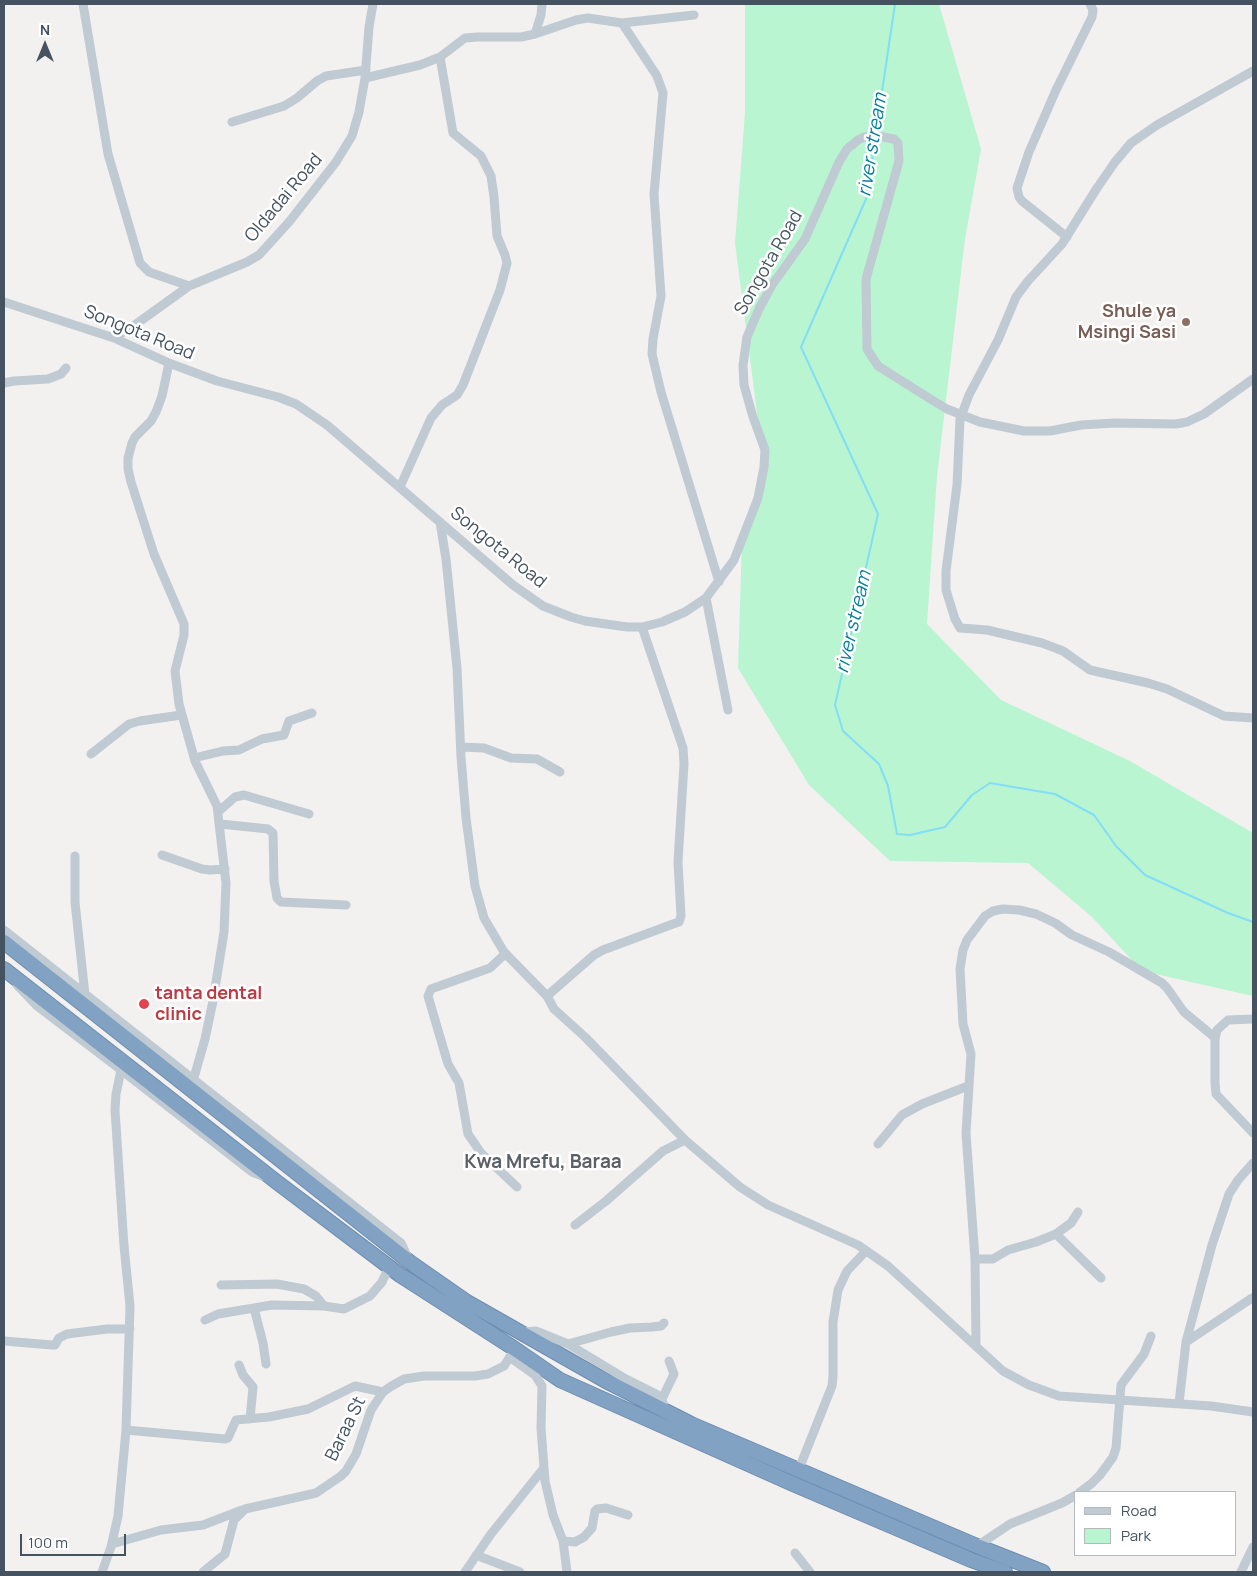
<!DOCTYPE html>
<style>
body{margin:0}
#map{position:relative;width:1257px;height:1576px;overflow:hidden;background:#f3f0f0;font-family:Manrope,sans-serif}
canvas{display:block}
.frame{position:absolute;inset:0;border:5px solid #455360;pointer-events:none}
.legend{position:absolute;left:1074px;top:1491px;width:162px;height:65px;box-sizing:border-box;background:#fff;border:1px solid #b5babf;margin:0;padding:6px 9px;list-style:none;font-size:15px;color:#455360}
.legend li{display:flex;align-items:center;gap:10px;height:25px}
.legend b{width:25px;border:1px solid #b5babf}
.north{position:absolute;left:20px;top:20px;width:50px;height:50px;-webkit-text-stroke:4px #fff;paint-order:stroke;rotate:0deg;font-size:14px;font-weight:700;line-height:20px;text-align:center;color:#455360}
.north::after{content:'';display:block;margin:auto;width:18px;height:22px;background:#455360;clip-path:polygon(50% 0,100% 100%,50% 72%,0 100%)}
.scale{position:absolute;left:20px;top:1534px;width:106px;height:22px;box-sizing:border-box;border:2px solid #455360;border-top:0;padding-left:6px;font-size:15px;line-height:18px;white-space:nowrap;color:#455360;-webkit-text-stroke:4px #fff;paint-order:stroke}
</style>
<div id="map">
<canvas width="1257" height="1576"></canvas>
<div class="frame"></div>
<ul class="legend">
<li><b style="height:6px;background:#bfcad3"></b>Road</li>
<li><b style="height:14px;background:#baf5d1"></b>Park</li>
</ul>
<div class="north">N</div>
<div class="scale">100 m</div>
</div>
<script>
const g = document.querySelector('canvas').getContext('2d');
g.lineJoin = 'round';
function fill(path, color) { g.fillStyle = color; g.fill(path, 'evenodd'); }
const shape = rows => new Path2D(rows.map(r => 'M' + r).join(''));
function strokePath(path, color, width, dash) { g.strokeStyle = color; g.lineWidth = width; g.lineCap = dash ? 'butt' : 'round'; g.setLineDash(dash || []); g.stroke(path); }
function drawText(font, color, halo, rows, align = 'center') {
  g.font = font + ' Manrope,sans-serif'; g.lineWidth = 5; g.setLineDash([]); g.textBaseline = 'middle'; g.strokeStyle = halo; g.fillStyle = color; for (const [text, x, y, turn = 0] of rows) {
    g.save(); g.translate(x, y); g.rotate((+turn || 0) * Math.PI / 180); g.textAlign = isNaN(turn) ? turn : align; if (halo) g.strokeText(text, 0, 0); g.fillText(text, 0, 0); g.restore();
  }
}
const green = shape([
 [745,4,939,4,981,149,965,239,937,476,927,624,1001,700,1130,761,1253,833,1253,996,1142,971,1092,917,1028,863,890,861,809,785,738,668,742,539,764,467,735,243,745,112]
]);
const stream = shape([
 [876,132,895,4],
 [875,140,866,199,801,347,878,514,835,705,843,731,879,764,888,786,897,834,910,835,945,827,972,795,990,783,1055,794,1094,815,1116,846,1145,875,1228,913,1253,922]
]);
const minor = shape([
 [83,4,108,154,140,263,149,272,189,286],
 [622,23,657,76,663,93,654,194,661,296,653,339,652,354,661,392,719,582],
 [535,34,576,20,588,18,622,23,694,15],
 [1253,71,1157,125,1131,143,1115,162,1097,188,1062,244,1028,281,1016,297,998,340,969,395,960,419,957,485,946,571,946,590,955,619,960,628,987,630,1042,643,1063,651,1090,670,1148,683,1167,689,1224,716,1253,718],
 [365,78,420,65,440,57,465,38,477,37,521,37,535,34,541,15,542,4],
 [232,122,284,106,297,98,317,81,326,76,366,70],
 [1067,237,1022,201,1019,197,1017,188,1029,152,1056,90,1092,17,1093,10,1090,4],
 [4,302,114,338,169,363,217,381,278,397,296,404,327,425,513,585,543,606,571,617,585,621,627,627,642,627,662,622,685,612,706,598,734,560,758,498,764,467,765,450,753,417,744,385,743,365,747,337,759,309,772,285,805,239,839,162,847,149,858,140,864,137,878,136,894,139,898,143,899,161,866,279,867,349,878,366,932,400,947,409,980,422,1024,431,1050,431,1081,425,1115,423,1176,424,1187,422,1204,414,1253,379],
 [114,338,132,327,189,286,247,262,259,255,289,222,336,162,352,136,359,112,365,78,369,27,373,4],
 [169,363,162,396,156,412,151,421,135,437,132,443,128,458,128,469,131,482,154,554,184,624,184,635,175,671,179,704,195,761,217,806,226,883,224,932,213,1001,205,1039,193,1081],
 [4,383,14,381,48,379,61,374,66,368],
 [400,487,431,418,442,405,457,395,463,385,500,290,507,263,505,255,497,236,494,197,491,176,481,156,453,133,440,57],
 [440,522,446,559,457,668,461,757,466,818,475,886,484,918,504,952,547,996,554,1009,585,1037,685,1140,740,1187,768,1205,858,1245,888,1266,1003,1371,1029,1385,1059,1396,1211,1406,1253,1412],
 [706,598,728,710],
 [461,747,484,748,511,758,537,759,560,772],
 [91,754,129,724,140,721,181,715],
 [194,758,223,751,239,750,262,739,284,735,289,721,312,713],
 [218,812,235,797,244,795,309,814],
 [220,824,259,828,268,829,273,833,274,881,277,898,281,902,346,905],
 [162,855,202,869,210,870,225,869],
 [75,856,75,902,85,995],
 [4,930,401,1243,408,1258],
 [505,954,490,968,431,989,428,996,448,1064,459,1083,468,1134,481,1153,517,1187],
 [17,985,37,1006,121,1070,252,1172,262,1176],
 [547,996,594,955,603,950,673,924,679,922,681,916,678,862,684,764,683,748,642,627],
 [1215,1039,1217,1030,1228,1020,1253,1019],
 [878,1144,902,1115,922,1104,968,1086],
 [575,1225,606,1201,663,1151,685,1140],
 [1056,1234,1101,1278],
 [975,1259,993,1259,1008,1250,1036,1242,1056,1234,1071,1223,1078,1212],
 [221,1285,277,1284,304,1289,316,1296,324,1306],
 [254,1308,263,1343,266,1364],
 [205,1320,218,1314,272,1305,324,1306,344,1309,370,1296,382,1282,389,1267],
 [522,1332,536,1331,568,1344,626,1379,656,1394,662,1399,665,1411],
 [4,1341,52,1345,55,1345,59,1338,67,1334,107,1329,130,1329],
 [1186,1342,1252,1298],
 [568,1344,611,1332,630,1328,652,1327,661,1326,664,1323],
 [976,1345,975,1259,966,1133,971,1054,963,1024,960,969,963,950,967,940,985,916,993,911,1003,909,1019,910,1036,914,1055,923,1072,935,1109,952,1162,983,1167,988,1184,1012,1213,1036,1215,1039,1215,1083,1216,1094,1253,1133],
 [511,1358,535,1375,542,1386,541,1428,545,1481,553,1515,563,1541,567,1572],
 [239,1365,243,1375,253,1387,250,1419],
 [662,1399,674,1374,669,1361],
 [1179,1403,1186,1342,1212,1245,1229,1194,1238,1180,1253,1163],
 [126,1430,225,1439,228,1438,236,1420,269,1417,308,1409,355,1386,383,1392],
 [799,1469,832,1386,833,1376,833,1322,838,1290,847,1271,866,1251],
 [1080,1492,1091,1484,1100,1475,1113,1457,1116,1448,1121,1385,1144,1354,1151,1336],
 [563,1541,575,1542,584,1537,592,1528,595,1511,597,1509,606,1508,628,1515],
 [112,1544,161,1530,203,1525,242,1510],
 [977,1546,1010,1524,1062,1503,1076,1495],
 [795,1553,810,1572],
 [476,1555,520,1572],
 [102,1572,111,1547,118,1516,126,1430,130,1306,124,1246,115,1110,116,1094,121,1070],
 [203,1572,225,1554,234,1520,245,1509,316,1493,341,1476,346,1471,356,1454,371,1410,383,1392,390,1387,404,1379,424,1376,475,1376,488,1374,504,1366,515,1349],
 [465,1572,491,1534,543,1469],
 [1241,1572,1253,1547]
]);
const highway = shape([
 [4,942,411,1263,467,1302,606,1381,691,1424,977,1546,1043,1572],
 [4,969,278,1183,400,1275,515,1349,560,1380,793,1484,971,1560,1005,1572]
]);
const markers = [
 [1186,322,5,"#8d6e63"],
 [144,1004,6,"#e0444e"]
];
const streetNames = [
 ["Oldadai Road",284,198,-50],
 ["Songota Road",769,263,-60],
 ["Songota Road",139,333,22],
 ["Songota Road",498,548,39],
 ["Baraa St",346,1429,-64]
];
const educationNames = [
 ["Shule ya",1176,312],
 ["Msingi Sasi",1176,333]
];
const healthNames = [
 ["tanta dental",155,994],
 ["clinic",155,1015]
];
const waterNames = [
 ["river stream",873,145,-81],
 ["river stream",854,622,-77]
];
const neighbourhoodNames = [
 ["Kwa Mrefu, Baraa",543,1163]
];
fill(green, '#baf5d1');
strokePath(stream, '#82ddf6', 2);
strokePath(highway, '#6d8db0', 16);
strokePath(minor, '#bfcad3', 9);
strokePath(highway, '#82a2c4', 14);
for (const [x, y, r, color] of markers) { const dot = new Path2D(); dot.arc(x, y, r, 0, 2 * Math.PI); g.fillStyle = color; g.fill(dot); strokePath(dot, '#fff', 2); }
drawText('18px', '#455360', '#fff', streetNames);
drawText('bold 18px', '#785e54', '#fff', educationNames, 'right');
drawText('bold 18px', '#be3a42', '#fff', healthNames, 'left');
drawText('italic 19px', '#037e9f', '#fff', waterNames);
drawText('bold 19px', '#5b6066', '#fff', neighbourhoodNames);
</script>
